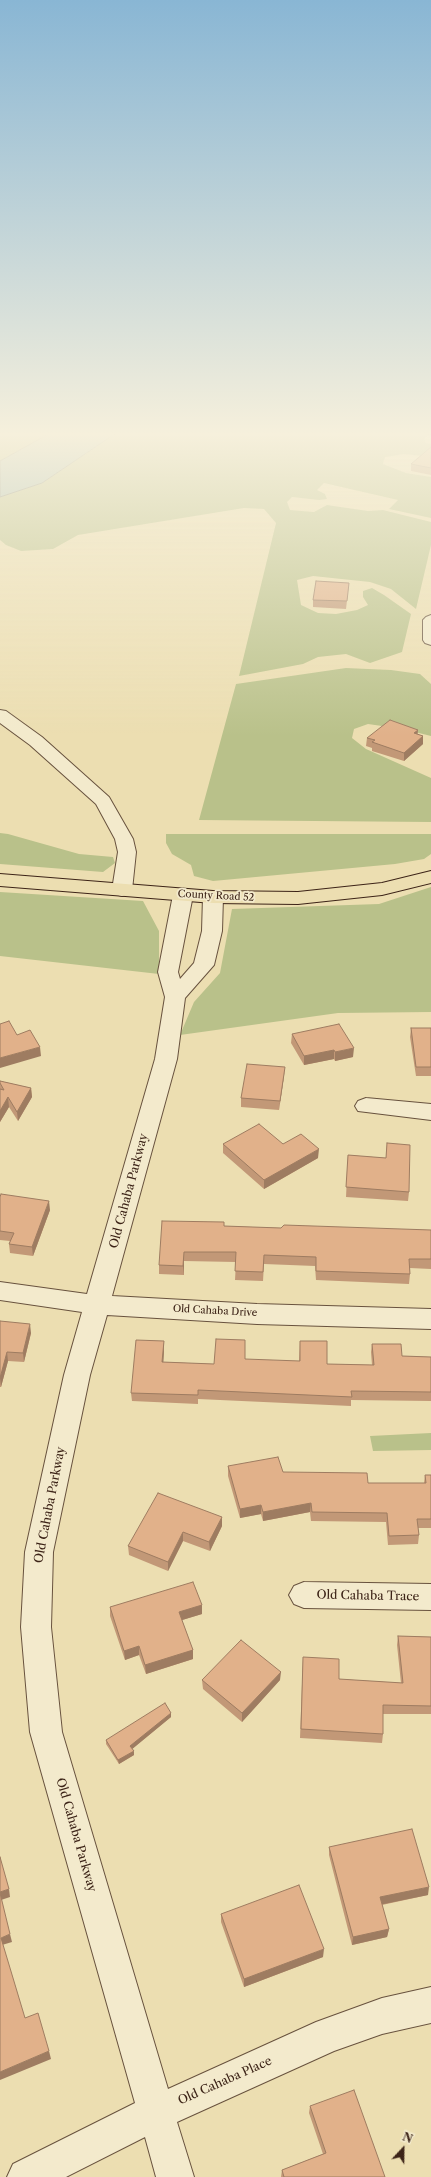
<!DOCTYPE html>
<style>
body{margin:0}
#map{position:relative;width:431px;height:2177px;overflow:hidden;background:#ecdeb1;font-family:"Libre Caslon Text",serif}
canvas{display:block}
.north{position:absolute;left:383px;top:2129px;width:40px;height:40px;-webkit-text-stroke:3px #f3eacc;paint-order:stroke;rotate:22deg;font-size:11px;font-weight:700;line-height:16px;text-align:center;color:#3c2317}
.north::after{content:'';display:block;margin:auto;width:14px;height:18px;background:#3c2317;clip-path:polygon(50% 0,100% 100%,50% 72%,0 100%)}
</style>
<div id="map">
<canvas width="431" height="2177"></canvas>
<div class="north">N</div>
</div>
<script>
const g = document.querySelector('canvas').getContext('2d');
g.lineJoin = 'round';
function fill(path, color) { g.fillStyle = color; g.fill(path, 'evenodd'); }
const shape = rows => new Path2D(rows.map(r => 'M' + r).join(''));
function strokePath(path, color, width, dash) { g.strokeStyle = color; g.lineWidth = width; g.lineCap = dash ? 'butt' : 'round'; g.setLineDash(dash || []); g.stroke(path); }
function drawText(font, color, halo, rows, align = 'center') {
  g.font = font + ' "Libre Caslon Text",serif'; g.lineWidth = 3.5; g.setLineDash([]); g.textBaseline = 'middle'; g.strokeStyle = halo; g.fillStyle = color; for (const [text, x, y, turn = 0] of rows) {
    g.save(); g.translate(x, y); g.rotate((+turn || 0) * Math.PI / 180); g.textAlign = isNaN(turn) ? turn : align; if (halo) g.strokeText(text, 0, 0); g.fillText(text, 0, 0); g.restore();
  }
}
const green = shape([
 [0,431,54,431,0,461],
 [119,431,431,431,424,439,426,443,431,444,431,457,404,454,385,457,383,464,406,473,431,477,431,518,389,509,398,500,324,483,317,490,325,494,327,499,319,500,292,497,287,502,290,510,314,512,327,505,368,511,383,510,431,522,431,545,416,609,391,589,370,582,313,576,297,580,301,605,318,613,336,614,357,610,368,605,363,597,363,591,372,588,384,595,411,614,402,652,370,663,346,654,318,657,303,664,239,676,276,523,264,509,244,508,78,535,53,549,21,551,6,545,0,540,0,497,42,483],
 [346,668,391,670,420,674,431,684,431,736,403,729,368,724,354,729,352,738,366,749,431,778,431,822,199,820,236,684],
 [0,833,8,834,79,854,113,857,115,863,103,872,0,864],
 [166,834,431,834,431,854,424,859,395,864,213,881,194,876,191,865,172,854,166,843],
 [431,887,431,1012,338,1013,180,1035,194,1002,220,973,232,909,379,904],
 [0,892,143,901,159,931,159,974,0,956],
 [431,1433,431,1450,373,1451,370,1436]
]);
const water = shape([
 [54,431,119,431,42,483,0,497,0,461,54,431]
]);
const minor = shape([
 [431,615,431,645,425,643,423,640,423,620,426,617,431,615],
 [0,710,6,711,42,737,109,797,133,839,136,852,132,890,129,894,122,896,115,894,112,890,118,852,115,839,96,804,30,745,0,723,0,710],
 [183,889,190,891,193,895,178,972,180,979,194,963,202,931,203,897,206,893,213,891,220,893,223,897,222,931,214,965,185,998,177,1059,112,1296,257,1304,431,1309,431,1329,257,1324,107,1315,90,1375,53,1552,51,1627,62,1732,168,2089,316,2022,382,1998,431,1987,431,2023,382,2034,334,2051,177,2122,194,2177,156,2177,145,2137,66,2177,7,2177,13,2164,135,2103,30,1732,21,1627,25,1552,64,1375,82,1312,0,1300,0,1282,87,1294,155,1059,165,997,158,972,173,895,176,891,183,889],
 [366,1098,431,1104,431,1120,358,1111,355,1106,358,1101,366,1098],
 [304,1582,431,1584,431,1610,304,1608,294,1604,289,1595,294,1586,304,1582]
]);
const major = shape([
 [431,871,431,883,382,895,298,904,213,903,0,886,0,874,213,891,298,892,382,883,431,871]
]);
const wall = shape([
 [431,447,431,475,411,471,411,464],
 [349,583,346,609,313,607,313,600],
 [418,730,417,734,423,736,423,744,404,761,372,751,372,748,366,746,367,738],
 [411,1028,431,1028,431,1076,416,1076,410,1037],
 [292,1034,353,1057,335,1061,334,1059,304,1065,291,1043],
 [284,1076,279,1110,241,1107,241,1098],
 [0,1081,31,1088,32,1097,18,1121,9,1107,0,1122],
 [387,1143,409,1192,408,1201,346,1197,348,1155,386,1158],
 [223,1144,283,1144,318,1158,264,1189,223,1153],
 [0,1197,50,1210,33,1256,10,1253,9,1244,10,1241,0,1240],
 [224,1226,281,1228,431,1230,431,1269,410,1268,410,1274,409,1284,316,1280,315,1266,264,1264,263,1281,235,1280,236,1262,184,1261,184,1275,159,1274,159,1265],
 [0,1321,31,1333,24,1362,8,1361,1,1387,0,1387],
 [164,1341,164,1350,163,1362,214,1364,299,1361,300,1341,327,1364,372,1365,371,1352,372,1344,402,1356,431,1357,431,1401,351,1400,351,1406,198,1399,198,1404,132,1401,131,1393],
 [228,1466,368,1483,424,1483,425,1475,431,1475,431,1528,418,1528,419,1535,418,1544,388,1545,386,1522,311,1521,310,1512,263,1521,261,1514,240,1518,228,1476],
 [222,1517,222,1526,210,1551,183,1541,168,1571,129,1555,128,1546],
 [202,1605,202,1614,182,1620,193,1650,193,1659,146,1674,139,1655,125,1660,110,1616,110,1607],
 [398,1636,431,1637,431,1714,383,1714,383,1734,382,1743,300,1738,303,1657,339,1679,401,1683,397,1645],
 [202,1680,280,1680,242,1722,203,1689],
 [171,1713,171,1717,132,1749,134,1755,119,1764,106,1744,106,1740],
 [329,1847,428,1895,382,1905,389,1929,387,1937,352,1945,329,1855],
 [221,1914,323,1957,244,1987,221,1922],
 [310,2106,385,2177,281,2177,282,2170,323,2154,309,2113]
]);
const shadedWall = shape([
 [418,730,417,738,414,733],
 [423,736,423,744,404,761,404,753],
 [40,1047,41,1056,0,1068,0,1058],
 [354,1048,353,1057,335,1061,335,1052],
 [334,1050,334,1059,304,1065,304,1056],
 [285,1067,284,1076,279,1110,280,1101],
 [31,1088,32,1097,18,1121,17,1112],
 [8,1097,9,1107,0,1122,0,1111],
 [319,1149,318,1158,264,1189,264,1180],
 [49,1201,50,1210,33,1256,32,1247],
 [184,1252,184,1275,183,1266],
 [30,1324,31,1333,24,1362,23,1353],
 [164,1341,164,1350,163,1370,162,1362],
 [7,1352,8,1361,1,1387,0,1378],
 [311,1503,310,1512,263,1521,263,1512],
 [261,1505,261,1514,240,1518,240,1509],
 [222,1517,222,1526,210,1551,209,1542],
 [183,1532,183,1541,168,1571,168,1562],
 [202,1605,202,1614,179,1621,179,1612],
 [139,1646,139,1655,125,1660,124,1651],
 [193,1650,193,1659,146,1674,145,1665],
 [281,1672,280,1680,242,1722,242,1713],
 [171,1713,171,1717,131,1750,130,1746],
 [134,1751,134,1755,119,1764,118,1760],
 [429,1887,428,1895,379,1905,380,1897],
 [9,1889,10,1897,1,1900,0,1892],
 [389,1929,387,1937,352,1945,353,1937],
 [10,1934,12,1942,2,1945,1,1938],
 [324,1949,323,1957,244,1987,244,1979],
 [49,2051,51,2059,0,2080,0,2072]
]);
const building = shape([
 [431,447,431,468,411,464,431,447],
 [316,581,349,583,347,601,313,600,316,581],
 [390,720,418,730,414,733,423,736,404,753,372,742,375,740,367,738,390,720],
 [9,1021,17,1035,30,1030,40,1047,0,1058,0,1024,9,1021],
 [339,1024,354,1048,335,1052,334,1050,304,1056,292,1034,339,1024],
 [411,1028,431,1028,431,1067,416,1067,411,1028],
 [247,1064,285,1067,280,1101,241,1098,247,1064],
 [0,1081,31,1088,17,1112,8,1097,0,1111,0,1089,4,1090,0,1083,0,1081],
 [259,1124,283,1144,301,1134,319,1149,264,1180,223,1144,259,1124],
 [387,1143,410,1145,409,1192,346,1187,348,1155,386,1158,387,1143],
 [1,1194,49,1201,32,1247,9,1244,14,1233,0,1231,0,1197,1,1194],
 [162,1221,224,1222,224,1226,281,1228,284,1225,431,1230,431,1259,409,1259,410,1274,316,1271,316,1257,264,1255,263,1272,235,1271,236,1252,184,1252,183,1266,159,1265,162,1221],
 [0,1321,30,1324,23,1353,7,1352,0,1378,0,1321],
 [216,1339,245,1340,245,1359,300,1361,300,1341,327,1341,327,1364,374,1365,372,1344,401,1344,402,1356,431,1357,431,1392,351,1391,352,1397,198,1390,198,1395,131,1393,136,1340,164,1341,162,1362,214,1364,216,1339],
 [278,1457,283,1472,367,1473,368,1483,426,1483,425,1475,431,1475,431,1519,417,1519,419,1535,389,1536,387,1513,312,1512,311,1503,263,1512,261,1505,240,1509,228,1466,278,1457],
 [158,1493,222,1517,209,1542,183,1532,168,1562,128,1546,158,1493],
 [193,1582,202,1605,179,1612,193,1650,145,1665,139,1646,124,1651,110,1607,193,1582],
 [398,1636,431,1637,431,1706,383,1705,383,1734,301,1729,303,1657,339,1659,339,1679,403,1683,398,1636],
 [241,1640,281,1672,242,1713,202,1680,241,1640],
 [165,1703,171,1713,130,1746,134,1751,118,1760,106,1740,165,1703],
 [412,1829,429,1887,380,1897,389,1929,353,1937,329,1847,412,1829],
 [0,1857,9,1889,0,1892,0,1857],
 [299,1885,324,1949,244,1979,221,1914,299,1885],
 [0,1893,10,1934,1,1938,25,2018,38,2013,49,2051,0,2072,0,1893],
 [354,2090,385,2177,284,2177,282,2170,326,2153,310,2106,354,2090]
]);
const streetNames = [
 ["County Road 52",216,896,3],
 ["Old Cahaba Drive",215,1311,3]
];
const nearStreetnames = [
 ["Old Cahaba Parkway",129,1191,-75],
 ["Old Cahaba Parkway",50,1505,-79],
 ["Old Cahaba Trace",368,1596,1],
 ["Old Cahaba Parkway",76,1835,74],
 ["Old Cahaba Place",225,2081,-24]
];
fill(green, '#b9c18a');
fill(water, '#9cbab6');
strokePath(water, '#767e76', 1);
strokePath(minor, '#68523e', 2);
strokePath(major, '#3c2317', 2);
fill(minor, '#f3eacc');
fill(major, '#ecdeb1');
fill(wall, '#c29877');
fill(shadedWall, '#9e7c61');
fill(building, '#e1b18a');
strokePath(building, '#9e7c61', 1);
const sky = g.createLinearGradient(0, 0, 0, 736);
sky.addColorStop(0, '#89b6d4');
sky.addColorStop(0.59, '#f6f0dc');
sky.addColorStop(1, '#f6f0dc00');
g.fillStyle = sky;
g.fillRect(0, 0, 431, 736);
drawText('10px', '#3c2317', '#f3eacc', streetNames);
drawText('12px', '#3c2317', '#f3eacc', nearStreetnames);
</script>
